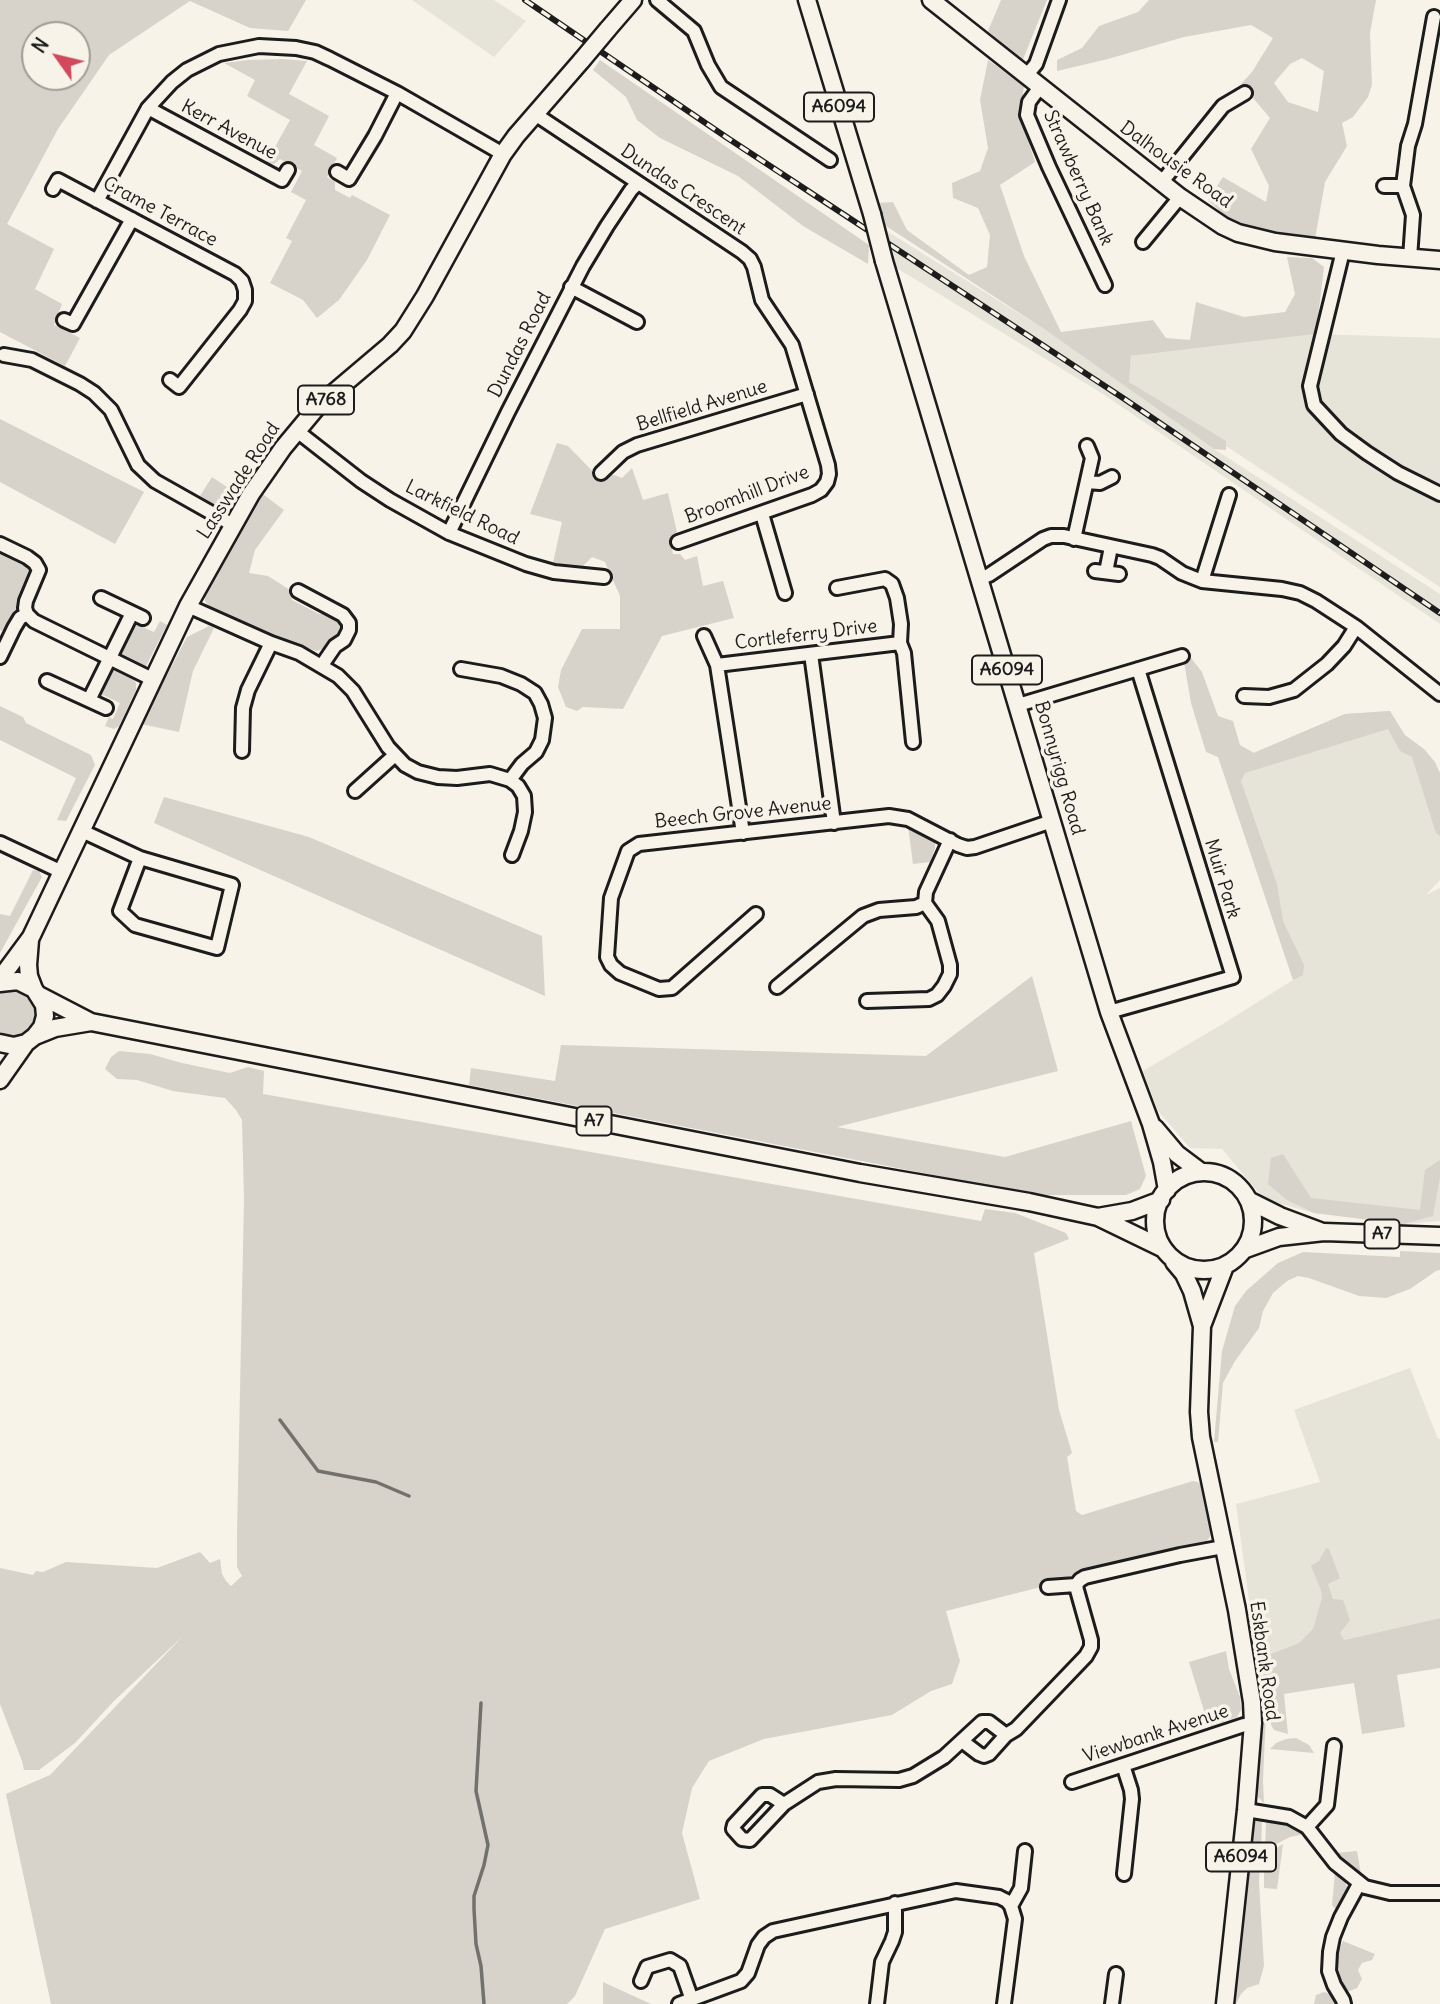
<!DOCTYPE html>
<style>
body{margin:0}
#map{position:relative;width:1440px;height:2004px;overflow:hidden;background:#f7f3e8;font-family:Delius,sans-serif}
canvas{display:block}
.north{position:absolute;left:21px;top:21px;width:70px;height:70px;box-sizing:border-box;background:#f7f3e8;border:2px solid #9f9d96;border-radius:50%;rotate:304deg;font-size:19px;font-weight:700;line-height:28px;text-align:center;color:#1c1c1c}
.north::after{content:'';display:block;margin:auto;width:24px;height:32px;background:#d1495b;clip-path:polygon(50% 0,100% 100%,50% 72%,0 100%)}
</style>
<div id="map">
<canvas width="1440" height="2004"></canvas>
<div class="north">N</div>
</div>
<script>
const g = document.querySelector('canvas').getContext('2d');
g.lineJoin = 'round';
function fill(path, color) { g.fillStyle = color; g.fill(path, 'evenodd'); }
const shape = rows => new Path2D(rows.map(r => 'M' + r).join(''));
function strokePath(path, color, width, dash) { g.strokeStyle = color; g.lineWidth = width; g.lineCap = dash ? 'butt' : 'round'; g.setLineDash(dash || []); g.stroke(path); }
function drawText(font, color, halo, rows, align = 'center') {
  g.font = font + ' Delius,sans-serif'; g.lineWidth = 7; g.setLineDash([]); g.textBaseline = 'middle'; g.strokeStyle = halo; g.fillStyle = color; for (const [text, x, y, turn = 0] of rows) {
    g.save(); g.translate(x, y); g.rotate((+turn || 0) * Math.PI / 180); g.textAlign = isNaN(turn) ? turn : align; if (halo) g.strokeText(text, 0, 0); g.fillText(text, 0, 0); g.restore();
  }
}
const built = shape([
 [412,0,494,0,526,21,494,57],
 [885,230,1044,329,1214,449,1440,594,1440,624,1103,394,895,267],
 [1316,334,1440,338,1440,587,1129,382,1131,356],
 [1390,711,1440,807,1440,880,1426,895,1440,888,1440,1221,1403,1224,1314,1213,1264,1199,1222,1149,1190,1148,1158,1111,1143,1071,1221,1025,1293,980,1222,766,1345,714],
 [1410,1368,1438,1439,1440,1439,1440,1618,1344,1640,1299,1643,1257,1659,1236,1504,1320,1482,1294,1410]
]);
const green = shape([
 [0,0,306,0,288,31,250,28,190,1,109,55,58,129,7,224,54,249,35,289,62,304,54,325,80,338,65,366,0,332],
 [35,35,77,35,77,77,35,77],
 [1001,0,1047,0,1022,62,988,31],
 [1149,0,1376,0,1370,33,1372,85,1368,97,1353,117,1342,123,1347,146,1325,182,1315,239,1254,228,1229,220,1208,200,1223,177,1266,202,1269,186,1251,149,1270,118,1241,84,1252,72,1273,38,1251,25,1184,37,1108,59,1057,71,1057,60,1082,48,1099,26,1138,12],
 [1302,58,1324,71,1318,112,1288,102,1274,83,1290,64],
 [282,59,307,61,289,94,329,116,314,145,337,158,327,177,335,182,335,190,350,198,352,195,390,215,367,260,339,300,317,318,303,300,270,283,292,241,286,238,306,200,291,192,302,171,280,159,274,164,266,163,290,120,247,96,255,80,224,63,248,60],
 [600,60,869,245,868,264,803,226,738,176,660,138,637,120,626,97,593,70],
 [988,60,1024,86,1020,115,1035,162,1000,185,1024,256,1061,332,1153,320,1166,338,1190,340,1196,302,1244,317,1285,312,1295,294,1287,257,1312,258,1324,267,1316,334,1131,356,1129,382,1226,441,1226,450,1214,449,1044,329,886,226,878,203,893,202,907,230,969,275,987,267,990,235,978,208,953,198,952,183,980,171,988,148,980,100],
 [0,419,144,492,115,544,0,482],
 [557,443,568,446,602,481,607,476,614,475,622,478,632,468,643,500,668,493,677,532,670,539,673,554,680,554,685,560,697,556,703,586,723,581,734,618,662,636,623,709,583,707,577,711,566,707,558,687,561,670,582,629,620,629,620,596,605,562,592,557,582,567,553,563,562,522,530,514],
 [212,477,239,495,230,508,222,509,200,496],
 [260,492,284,510,255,550,249,573,268,576,290,590,292,600,319,614,328,614,339,621,341,628,339,634,332,638,323,649,316,651,221,614,210,608,205,601,205,594],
 [0,551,29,565,32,574,20,611,2,631,0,630],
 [160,621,167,625,145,668,140,668,118,657,117,655,131,628,138,625,154,632],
 [209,626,214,628,193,671,179,732,141,724,187,637],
 [1191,658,1202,672,1218,716,1233,721,1240,745,1254,753,1345,714,1390,711,1405,735,1424,749,1435,762,1440,773,1440,836,1436,833,1412,757,1400,751,1388,729,1245,773,1241,781,1277,884,1283,921,1304,965,1303,975,1293,980,1218,757,1206,752,1191,703,1184,662],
 [113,670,134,680,136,683,136,690,119,726,114,729,105,726,109,717,113,719,120,703,103,695,99,702,97,699,108,672,111,674],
 [0,706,23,717,26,723,91,755,95,765,66,821,57,820,76,778,0,740],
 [164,797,309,837,542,936,545,996,154,823],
 [908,827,931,838,935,842,935,848,930,862,913,864],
 [33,870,39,871,42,877,0,953,0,914,10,916],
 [1032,976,1058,1071,837,1127,1005,1157,1131,1121,1146,1176,1140,1189,1126,1195,1037,1195,469,1085,471,1068,555,1081,561,1045,926,1056],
 [8,989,16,989,24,991,34,1003,35,1019,25,1032,17,1035,9,1035,0,1032,0,992],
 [119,1051,150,1054,182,1063,230,1073,248,1067,264,1071,263,1094,981,1221,985,1209,1015,1213,1066,1233,1069,1239,1034,1253,1059,1410,1072,1453,1067,1457,1076,1511,1082,1515,1193,1481,1200,1483,1211,1534,1209,1538,1203,1546,946,1611,960,1661,952,1684,931,1691,892,1715,764,1739,709,1761,692,1788,682,1833,700,1899,605,1929,575,1996,567,2004,51,2004,6,1794,50,1775,183,1636,114,1701,75,1743,39,1770,24,1770,22,1761,0,1704,0,1568,33,1575,36,1571,43,1572,66,1562,157,1568,200,1552,210,1563,220,1559,222,1574,226,1581,231,1586,242,1576,237,1567,237,1533,244,1200,242,1120,236,1110,225,1098,173,1091,137,1080,117,1079,105,1069,111,1057],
 [1283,1154,1311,1198,1420,1210,1425,1170,1440,1160,1440,1177,1433,1216,1403,1224,1314,1213,1287,1200,1268,1184,1271,1158],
 [1400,1251,1440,1253,1440,1270,1436,1271,1410,1289,1386,1298,1359,1296,1309,1278,1298,1276,1287,1281,1273,1293,1263,1311,1259,1328,1235,1361,1223,1383,1218,1442,1214,1442,1222,1351,1235,1306,1246,1291,1278,1263,1303,1252,1400,1257],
 [1326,1548,1329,1549,1340,1578,1328,1584,1333,1599,1343,1600,1350,1620,1340,1633,1344,1640,1440,1618,1440,1668,1397,1675,1405,1727,1362,1734,1354,1683,1284,1694,1288,1734,1274,1730,1271,1725,1270,1707,1259,1692,1257,1659,1299,1643,1313,1629,1322,1598,1321,1590,1311,1566,1319,1561],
 [1226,1651,1229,1669,1240,1697,1241,1710,1237,1717,1209,1727,1189,1662],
 [1261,1703,1264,1704,1266,1714,1263,1780,1264,1803,1258,1797,1258,1785,1254,1784,1258,1708,1261,1707],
 [1296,1738,1309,1745,1314,1753,1270,1749,1276,1743,1286,1739],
 [1262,1819,1261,1855,1248,1853,1251,1828,1256,1821],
 [1268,1820,1293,1827,1305,1834,1290,1837,1265,1850,1266,1822],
 [1283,1844,1277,1889,1264,1888,1264,1863,1266,1857,1272,1851],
 [1357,1851,1361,1874,1343,1860,1336,1853],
 [1247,1859,1260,1860,1259,1882,1264,1966,1259,1984,1247,1988,1241,1994,1236,2004,1232,2004],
 [1335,1872,1345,1882,1347,1887,1346,1894,1337,1911,1332,1905],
 [1343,1941,1375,1954,1372,1960,1362,1963,1358,1970,1362,1979,1357,1988,1350,1991,1341,1989,1339,1985,1341,1980,1338,1967,1337,1954],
 [603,1982,651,2004,603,2004],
 [1324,1992,1333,1995,1336,2004,1314,2004,1316,1995]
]);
const stream = shape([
 [280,1420,318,1471,376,1482,409,1496],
 [481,1703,476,1791,488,1845,484,1865,474,1896,474,1909,476,1944,481,1966,484,2004]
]);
const minor = shape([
 [657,0,694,31,708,65,721,87,830,160],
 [1026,76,1036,64,1059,0],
 [1040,87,1029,102,1027,115,1049,167,1105,285],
 [148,108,282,180,288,170],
 [535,114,742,252,750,259,754,267,762,300,792,345,828,465,829,474,827,482,821,490,812,495,678,542],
 [337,172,349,179,375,136,397,93],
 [1161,183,1223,106,1245,93],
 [1384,186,1403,186],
 [53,189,58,180,235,274,242,281,245,290,245,301,240,310,179,387,170,380],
 [97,201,148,108,172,82,187,70,219,54,259,46,296,48,315,52,330,59,397,93,503,154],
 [1143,242,1180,197],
 [1343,251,1310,386,1314,405,1341,434,1367,453,1398,473,1440,494],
 [1410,258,1413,215,1403,186,1408,146,1415,124,1434,17],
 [571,287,637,322],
 [64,320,73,324,132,219],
 [4,355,32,360,80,384,94,393,111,410,138,465,155,481,233,525],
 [297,431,361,481,390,500,449,533,526,564,554,572,604,577],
 [601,473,623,452,637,445,807,394],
 [1087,482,1100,483,1112,477],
 [762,514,785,593],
 [449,533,508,412,583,266,607,226,631,190,638,183],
 [1074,539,1092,458,1087,446],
 [0,544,27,557,35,563,39,570,26,601,25,608,27,614,34,621,152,679],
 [1095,571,1119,574],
 [1106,572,1111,547],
 [979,579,989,575,1043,539,1051,536,1064,536,1152,555,1160,558,1182,573,1202,581,1282,589,1300,593,1316,601,1356,627,1440,694],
 [1202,581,1229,495],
 [837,588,885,579,892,584,897,598,901,624,900,643,904,653,913,742],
 [298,591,343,615,349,623,349,630,344,640,335,646,322,665],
 [101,598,143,618],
 [188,606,271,643,299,653,338,676,353,691,388,747,405,765,418,772,438,777,457,778,490,774,510,780,518,786,524,796,525,812,521,831,512,855],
 [704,636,717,665,743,833],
 [811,654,834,823],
 [0,657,14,628,20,618,27,614],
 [717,665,900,643],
 [461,669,501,676,521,684,535,693,541,704,545,718,542,740,536,752,522,764,510,780],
 [47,681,106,708],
 [1244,696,1269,697,1294,690,1327,664,1344,646,1356,627],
 [89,700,132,613],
 [1018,705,1182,656],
 [242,751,243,708,248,690,271,643],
 [355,791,395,755],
 [82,831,140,858,232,885,217,948,135,925,120,911,140,858],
 [0,843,62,872],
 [756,914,672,988,659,989,620,973,611,965,607,957,611,898,628,851,639,844,889,816,908,819,958,845,967,848,975,847,1052,821],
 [777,987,863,916,879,910,916,907,925,903,926,892,950,840],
 [867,1001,929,999,937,995,944,986,950,974,950,965,938,921,925,903],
 [1109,1012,1233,977,1138,669],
 [1048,1587,1076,1585],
 [962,1741,979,1754,984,1756,989,1754,1006,1735,1016,1729,1086,1656,1091,1647,1091,1640,1077,1590,1076,1585,1080,1580,1085,1577,1180,1555,1223,1547],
 [1123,1765,1131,1790,1132,1799,1124,1874],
 [1072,1782,1244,1725,1253,1723],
 [784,1804,770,1795,762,1795,734,1825,733,1829,742,1839,750,1840,784,1804,818,1782,836,1779,899,1780,913,1776,944,1757,982,1722,989,1722,1006,1735],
 [1246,1810,1289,1817,1307,1827,1335,1863,1365,1887,1390,1893,1440,1893],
 [1307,1827,1327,1805,1334,1746],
 [1011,1906,1021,1888,1025,1851],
 [641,1981,647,1967,670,1960,680,1966,692,2000],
 [679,2004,741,1981,748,1973,758,1945,764,1937,773,1931,956,1891,999,1897,1007,1901,1011,1906],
 [877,2004,882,1962,892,1941,895,1932,895,1903],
 [1004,2004,1015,1919,1011,1906],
 [1112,2004,1116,1974],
 [1344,2004,1343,2000,1334,1985,1329,1971,1330,1952,1333,1937,1341,1917,1359,1884]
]);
const major = shape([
 [807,0,872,214],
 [931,0,1180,197,1223,226,1238,233,1275,242,1378,255,1440,260],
 [608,29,633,0],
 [884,261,1109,1012,1151,1124,1162,1162,1167,1190],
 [30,940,28,965,29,976,34,989],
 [0,979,31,937,188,606,251,494,283,448,318,406,390,345,403,331,425,296,503,154,516,136,582,60],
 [0,983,18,981,34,989,44,1005,45,1016,42,1027,35,1036,26,1043,14,1046,0,1043],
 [39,995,91,1022,860,1173,1029,1202,1098,1217,1164,1249],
 [35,1036,55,1028,91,1022],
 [0,1080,26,1043],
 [1155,1128,1177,1154,1201,1172],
 '1155 1221a49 49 0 1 1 98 0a49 49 0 1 1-98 0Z',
 [1248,1200,1280,1216,1320,1231],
 [1098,1217,1132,1211,1161,1200],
 [1246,1249,1279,1237,1324,1232,1440,1236],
 [1174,1262,1184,1274,1192,1291,1202,1326],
 [1225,2004,1246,1810,1253,1723,1252,1702,1237,1610,1201,1437,1199,1412,1202,1326,1225,1266]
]);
const rail = shape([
 [525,0,726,137,1123,398,1440,613]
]);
const majorBridge = shape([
 [582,60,608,29],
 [872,214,884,261]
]);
const shields = [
 [839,107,70],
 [326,400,56],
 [1007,670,70],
 [594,1121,35],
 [1382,1234,35],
 [1241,1857,70]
];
const shieldNames = [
 ["A6094",839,107],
 ["A768",326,400],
 ["A6094",1007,670],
 ["A7",594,1121],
 ["A7",1382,1234],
 ["A6094",1241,1857]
];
const streetNames = [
 ["Kerr Avenue",229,130,28],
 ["Dalhousie Road",1176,165,36],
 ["Strawberry Bank",1078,178,66],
 ["Dundas Crescent",683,190,34],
 ["Crame Terrace",160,212,28],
 ["Dundas Road",520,345,-63],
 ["Bellfield Avenue",702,406,-17],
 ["Lasswade Road",239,481,-57],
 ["Broomhill Drive",747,495,-21],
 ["Larkfield Road",462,513,26],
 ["Cortleferry Drive",806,635,-7],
 ["Bonnyrigg Road",1059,768,74],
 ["Beech Grove Avenue",743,813,-6],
 ["Muir Park",1222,879,73],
 ["Eskbank Road",1264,1661,82],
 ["Viewbank Avenue",1156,1734,-18]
];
fill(built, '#e6e3d9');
fill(green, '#d7d3cb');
strokePath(stream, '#72716c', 3.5);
strokePath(minor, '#1c1c1c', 18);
strokePath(major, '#1c1c1c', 21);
strokePath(minor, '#f7f3e8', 12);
strokePath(major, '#f7f3e8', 16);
strokePath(rail, '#1c1c1c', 6);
strokePath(rail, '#f7f3e8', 3.5, [10]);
strokePath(majorBridge, '#1c1c1c', 21, []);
strokePath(majorBridge, '#f7f3e8', 16);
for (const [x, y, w] of shields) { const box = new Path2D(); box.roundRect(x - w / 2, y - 14.5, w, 29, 5); g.fillStyle = '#f7f3e8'; g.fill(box); strokePath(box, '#1c1c1c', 2); }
drawText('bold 18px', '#1c1c1c', null, shieldNames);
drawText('19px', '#1c1c1c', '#f7f3e8', streetNames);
</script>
